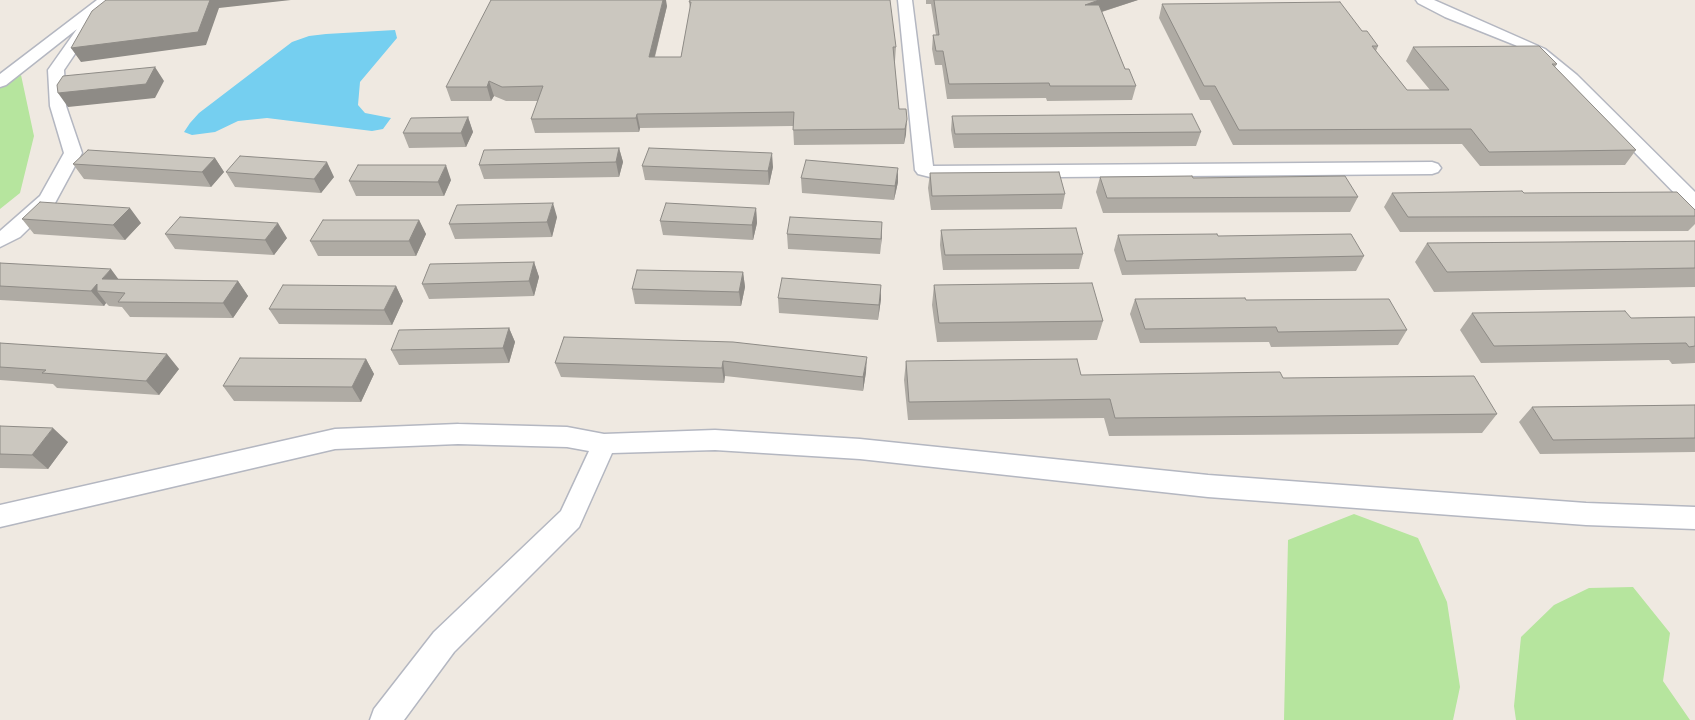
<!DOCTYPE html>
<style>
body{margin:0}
canvas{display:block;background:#efe9e1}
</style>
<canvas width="1695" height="720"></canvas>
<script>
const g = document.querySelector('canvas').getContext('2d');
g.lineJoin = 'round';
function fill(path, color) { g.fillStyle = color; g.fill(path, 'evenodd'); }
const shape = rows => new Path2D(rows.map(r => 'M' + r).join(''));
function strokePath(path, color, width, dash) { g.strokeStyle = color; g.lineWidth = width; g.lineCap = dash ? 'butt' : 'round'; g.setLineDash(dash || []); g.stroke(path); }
const green = shape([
 [21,75,34,136,20,193,0,209,0,85],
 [1354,514,1418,538,1447,602,1460,687,1453,720,1284,720,1288,540],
 [1633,587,1670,633,1663,681,1690,720,1516,720,1514,706,1521,637,1554,605,1589,588]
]);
const water = shape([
 [395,30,397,38,360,82,358,105,365,113,391,118,383,129,372,131,267,118,238,121,215,132,192,135,184,132,190,123,199,113,292,42,309,36,326,34]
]);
const street = shape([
 [97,0,113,0,95,16,99,17,102,20,91,30,64,70,66,106,82,153,55,203,20,237,0,247,0,231,40,196,64,153,50,106,48,70,77,29,6,85,0,87,0,74,97,0],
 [898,0,912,0,933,166,1432,162,1438,164,1441,168,1438,172,1432,174,934,178,918,174,915,170,898,0],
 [1416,0,1434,0,1545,49,1577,75,1695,192,1695,209,1688,207,1565,81,1533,55,1515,45,1445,17,1418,3,1416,0],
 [458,424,567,427,604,434,715,430,860,439,1208,475,1586,503,1695,507,1695,529,1586,525,1208,497,860,459,715,450,612,453,579,527,454,652,404,720,370,720,374,709,434,632,561,511,589,451,567,447,458,444,335,449,0,527,0,505,335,429,458,424]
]);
const wall = shape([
 [926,0,1138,0,1102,12,1125,69,1136,86,1132,100,1047,101,1046,98,947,99,942,65,935,65,932,49,933,35,936,35,931,4,926,4],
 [689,2,896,47,895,61,894,61,899,109,906,109,906,134,904,144,794,145,793,126,640,128,639,132,535,133,531,119,538,101,506,101,494,96,491,101,451,101,446,87,667,6,655,57,681,57,690,9],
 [1162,4,1362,31,1378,46,1376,51,1407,90,1430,90,1406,61,1413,47,1557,64,1555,67,1636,150,1625,165,1480,166,1462,144,1233,145,1210,100,1200,100,1159,18],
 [952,116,1201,132,1196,146,954,148,951,130],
 [468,117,473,132,466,147,409,148,403,133],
 [619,148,623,162,619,177,484,179,479,165],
 [215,158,224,172,211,187,84,179,73,164],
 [642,166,773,167,769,185,645,180],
 [226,172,334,177,321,193,235,187],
 [930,173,1065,194,1062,209,931,210,928,188],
 [1100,177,1193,178,1358,197,1350,212,1103,213,1096,192],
 [801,178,898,182,894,200,802,193],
 [451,180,444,196,356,196,349,181],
 [1392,193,1524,193,1695,210,1695,224,1688,231,1400,232,1384,207],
 [756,208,757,223,753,240,663,235,660,221],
 [557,217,552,237,455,239,449,224],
 [22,219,141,223,125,240,34,234],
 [419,220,426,234,416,256,318,256,310,241],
 [882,222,880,254,788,249,787,234],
 [941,230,1083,254,1079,269,943,270,940,245],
 [165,234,287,238,274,255,175,249],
 [1118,235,1218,236,1364,256,1356,271,1122,275,1114,250],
 [1695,241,1695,287,1434,292,1415,262,1427,243],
 [534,262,539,277,534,296,429,299,422,284],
 [0,263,118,279,238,281,248,296,233,318,130,317,122,307,109,306,106,303,104,306,0,300],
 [743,272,745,287,741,306,635,304,632,289],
 [934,285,1103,321,1097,340,937,342,932,305],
 [396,286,403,301,392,325,279,324,269,309],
 [778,298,881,299,878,320,779,313],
 [1135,299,1246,300,1407,330,1398,345,1271,347,1269,342,1140,343,1130,314],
 [1472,313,1631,318,1695,317,1695,363,1672,364,1669,360,1481,363,1460,330],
 [509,328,515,342,509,363,399,365,391,350],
 [564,337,866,372,863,391,725,376,724,383,561,377,555,363],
 [0,343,179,369,159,395,57,388,53,384,0,380],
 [366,359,374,374,361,402,234,401,223,386],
 [906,361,1081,375,1283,378,1497,414,1482,433,1109,436,1104,418,908,420,904,380],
 [1695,405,1695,452,1540,454,1519,422,1532,407],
 [0,426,68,442,48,469,0,468]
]);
const shadedWall = shape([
 [210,0,291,0,219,8,206,45,81,62,71,48],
 [663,0,666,0,667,6,651,71,649,57],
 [1099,0,1138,0,1082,18,1085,5],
 [155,67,164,81,155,98,68,107,58,93],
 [489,81,494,96,491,101,487,87],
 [637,114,640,128,639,132,636,118],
 [468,117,473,132,466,147,461,133],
 [907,119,906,134,904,144,905,129],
 [619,148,623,162,619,177,616,162],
 [772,153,773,167,769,185,768,171],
 [215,158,224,172,211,187,202,172],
 [327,162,334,177,321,193,314,179],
 [446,165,451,180,444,196,438,182],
 [898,168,898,182,894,200,895,186],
 [553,203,557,217,552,237,547,222],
 [130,208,141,223,125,240,113,225],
 [756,208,757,223,753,240,752,225],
 [419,220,426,234,416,256,409,241],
 [882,222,882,237,880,254,881,239],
 [278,223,287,238,274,255,265,240],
 [534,262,539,277,534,296,529,281],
 [111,269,122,284,102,279],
 [743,272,745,287,741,306,739,292],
 [238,281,248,296,233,318,223,303],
 [97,284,97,291,106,303,104,306,91,291],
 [881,285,881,299,878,320,879,305],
 [396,286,403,301,392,325,384,310],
 [509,328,515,342,509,363,503,348],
 [167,354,179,369,159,395,146,381],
 [867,357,866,372,863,391,863,377],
 [366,359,374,374,361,402,352,387],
 [723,361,725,376,724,383,722,368],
 [53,428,68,442,48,469,32,455]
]);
const building = shape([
 [106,0,210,0,198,32,71,48,92,11,106,0],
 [491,0,663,0,649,57,681,57,691,2,689,2,690,0,890,0,896,47,893,47,899,109,906,109,907,119,905,129,793,130,794,112,637,114,636,118,531,119,543,86,502,87,489,81,487,87,446,87,491,0],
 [934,0,1099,0,1085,5,1099,5,1125,69,1129,69,1136,86,1050,86,1049,83,949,84,943,51,936,51,933,35,939,35,934,0],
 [1340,2,1362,31,1367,31,1378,46,1372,46,1407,90,1449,90,1413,47,1539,46,1557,64,1552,64,1636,150,1489,152,1471,129,1239,130,1215,86,1204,86,1162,4,1340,2],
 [155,67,146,84,58,93,57,85,63,76,155,67],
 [1192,114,1201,132,955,134,952,116,1192,114],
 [468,117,461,133,403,133,411,118,468,117],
 [619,148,616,162,479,165,484,150,619,148],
 [649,148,772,153,768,171,642,166,649,148],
 [88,150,215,158,202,172,73,164,88,150],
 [240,156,327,162,314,179,226,172,240,156],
 [806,160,898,168,895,186,801,178,806,160],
 [358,165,446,165,438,182,349,181,358,165],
 [1059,172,1065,194,932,196,930,173,1059,172],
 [1192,176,1193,178,1345,176,1358,197,1107,198,1100,177,1192,176],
 [1522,191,1524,193,1677,192,1695,210,1695,216,1408,217,1392,193,1522,191],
 [40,202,130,208,113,225,22,219,40,202],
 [553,203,547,222,449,224,457,205,553,203],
 [666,203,756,208,752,225,660,221,666,203],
 [180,217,278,223,265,240,165,234,180,217],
 [790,217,882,222,881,239,787,234,790,217],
 [323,220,419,220,409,241,310,241,323,220],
 [1076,228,1083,254,945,255,941,230,1076,228],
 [1217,234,1218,236,1351,234,1364,256,1126,261,1118,235,1217,234],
 [1695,241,1695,268,1447,272,1427,243,1695,241],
 [534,262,529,281,422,284,430,264,534,262],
 [0,263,111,269,102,279,238,281,223,303,118,302,125,293,97,291,97,284,91,291,0,286,0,263],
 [637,270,743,272,739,292,632,289,637,270],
 [782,278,881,285,879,305,778,298,782,278],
 [1092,283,1103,321,939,323,934,285,1092,283],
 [283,285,396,286,384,310,269,309,283,285],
 [1245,298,1246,300,1389,299,1407,330,1278,332,1276,327,1145,329,1135,299,1245,298],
 [1625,311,1631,318,1695,317,1695,346,1689,347,1686,343,1494,346,1472,313,1625,311],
 [509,328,503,348,391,350,399,330,509,328],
 [564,337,733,342,867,357,863,377,723,361,722,368,555,363,564,337],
 [0,343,167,354,146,381,42,373,46,370,0,367,0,343],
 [240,358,366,359,352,387,223,386,240,358],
 [1077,359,1081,375,1280,372,1283,378,1474,376,1497,414,1115,418,1110,399,909,402,906,361,1077,359],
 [1695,405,1695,438,1553,440,1532,407,1695,405],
 [0,426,53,428,32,455,0,454,0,426]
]);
fill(green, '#b6e59e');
fill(water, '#75cff0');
strokePath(street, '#b4b7c1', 3);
fill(street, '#fff');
fill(wall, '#afaba4');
fill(shadedWall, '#8e8b86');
fill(building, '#cbc7bf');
strokePath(building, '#8e8b86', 1);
</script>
